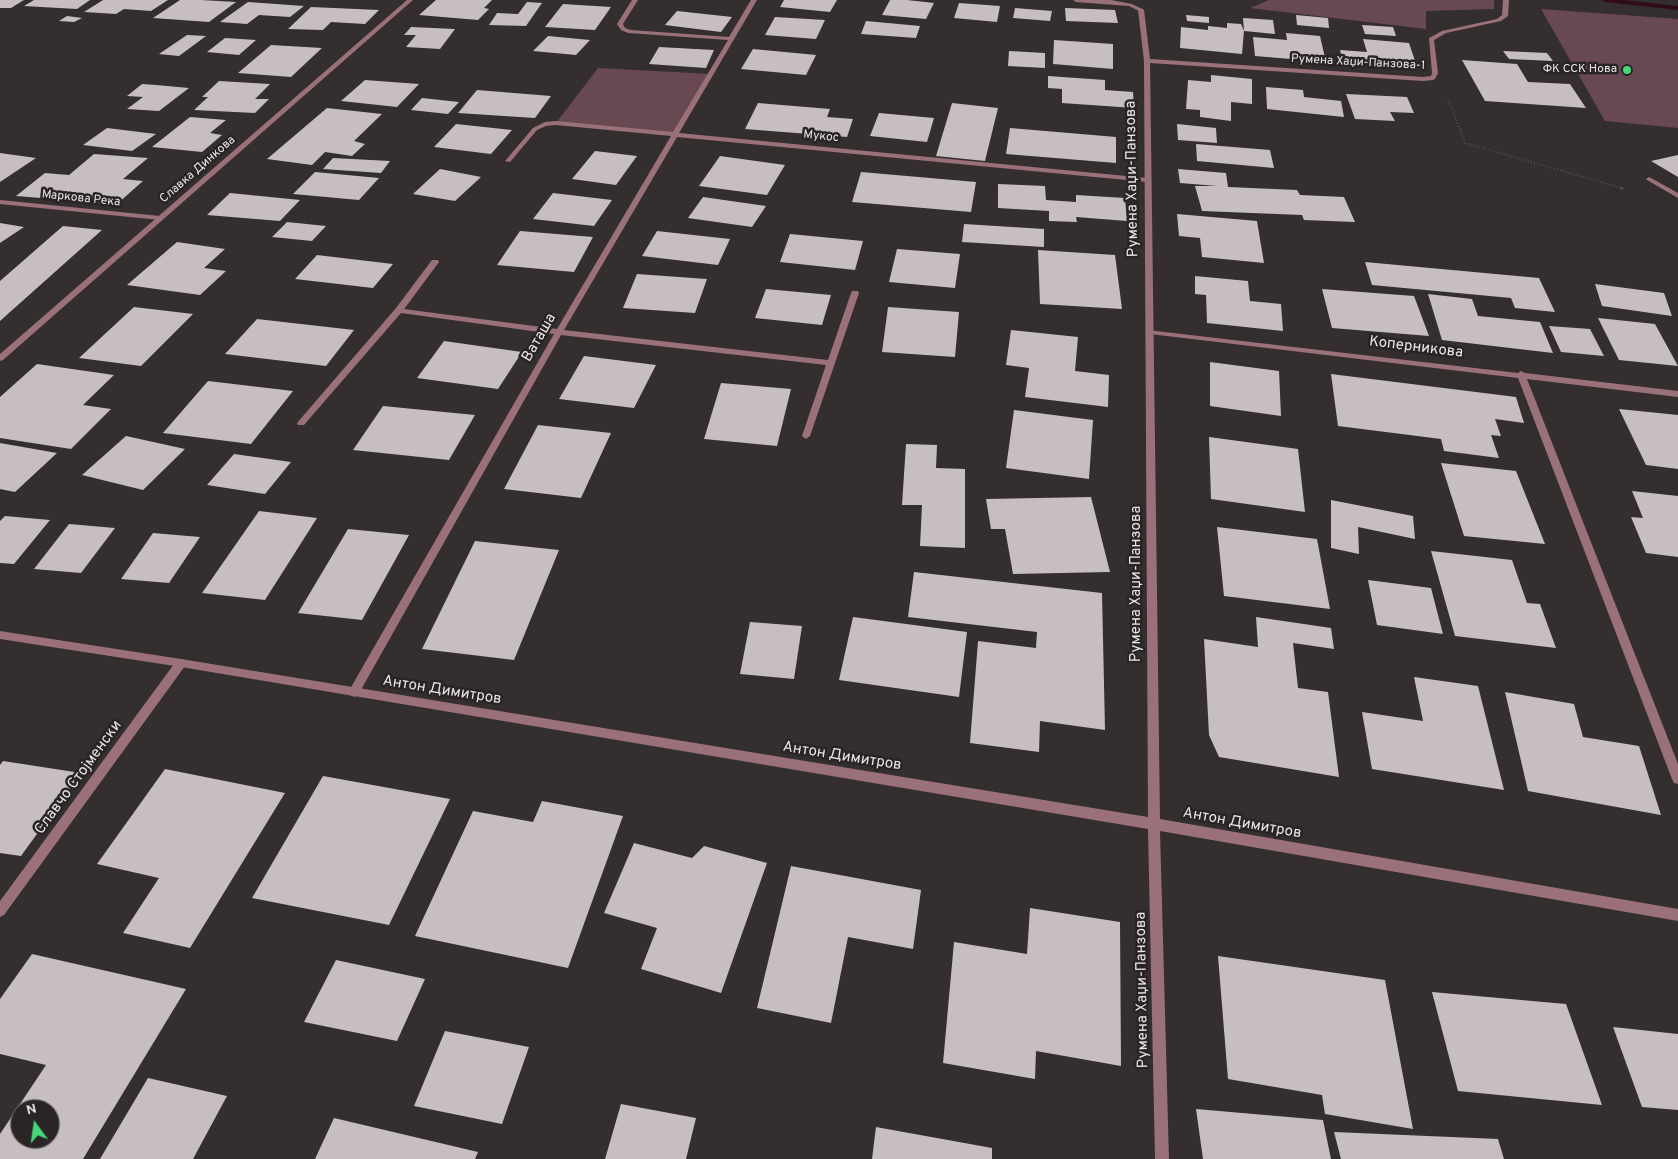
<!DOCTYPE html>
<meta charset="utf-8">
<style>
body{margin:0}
#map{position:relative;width:1678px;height:1159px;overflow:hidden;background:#342e2f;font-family:Overpass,sans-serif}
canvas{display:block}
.north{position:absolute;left:10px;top:1099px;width:50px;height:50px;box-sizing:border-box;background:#2a2425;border:1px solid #767172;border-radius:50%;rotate:346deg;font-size:14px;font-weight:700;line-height:20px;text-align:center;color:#e9e4e5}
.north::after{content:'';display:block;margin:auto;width:18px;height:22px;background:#45d77a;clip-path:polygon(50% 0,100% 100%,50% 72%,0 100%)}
</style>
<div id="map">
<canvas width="1678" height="1159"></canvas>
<div class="north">N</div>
</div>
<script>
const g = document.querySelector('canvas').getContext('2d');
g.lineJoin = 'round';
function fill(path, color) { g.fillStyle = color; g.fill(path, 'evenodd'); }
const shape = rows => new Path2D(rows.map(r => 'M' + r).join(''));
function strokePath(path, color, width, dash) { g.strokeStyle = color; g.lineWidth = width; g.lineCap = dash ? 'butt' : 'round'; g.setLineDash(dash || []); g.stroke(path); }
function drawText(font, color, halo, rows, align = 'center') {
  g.font = font + ' Overpass,sans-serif'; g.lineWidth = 5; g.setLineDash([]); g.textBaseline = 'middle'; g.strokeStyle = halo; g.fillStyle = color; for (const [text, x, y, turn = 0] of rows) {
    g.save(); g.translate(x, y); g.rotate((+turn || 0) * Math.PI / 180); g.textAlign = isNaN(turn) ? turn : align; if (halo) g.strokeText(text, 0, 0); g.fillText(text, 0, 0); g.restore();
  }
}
const green = shape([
 [1269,0,1494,0,1494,9,1426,11,1426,29,1250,8],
 [1541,9,1678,19,1678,128,1605,121],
 [598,68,712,74,677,134,556,123]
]);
const stream = shape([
 [1601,0,1625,0,1678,6,1678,10,1605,2,1601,0]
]);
const building = shape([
 [0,0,24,0,11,8,0,8],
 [34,0,90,0,77,9,24,6],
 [103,0,168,0,151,11,124,9,116,14,84,12],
 [180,0,201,0,236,2,209,22,153,18],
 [436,0,492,0,484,8,489,9,478,20,419,15],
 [784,0,837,0,830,12,780,7],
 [890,0,907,0,934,3,926,19,882,15],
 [248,2,304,6,290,17,259,15,247,24,220,22],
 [527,2,542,3,526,26,489,25,497,13,518,14],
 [959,3,1000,6,997,22,954,18],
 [563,4,611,7,595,30,545,27],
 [311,7,379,10,365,24,331,22,323,30,288,29],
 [1015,8,1052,11,1050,21,1013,18],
 [1065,8,1115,10,1118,23,1066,21],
 [677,11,732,17,721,32,665,25],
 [1186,15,1209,17,1209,23,1187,21],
 [1296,15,1328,18,1329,28,1297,25],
 [67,16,82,18,74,22,59,21],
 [775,17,825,20,816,39,765,35],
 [1243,18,1273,20,1275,34,1244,31],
 [866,21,920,26,916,38,861,34],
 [1227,23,1241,24,1244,31,1242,54,1180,48,1181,27,1208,30,1208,26,1227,28],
 [1362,25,1393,27,1396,36,1365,34],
 [411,27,455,29,440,49,406,47,416,35,404,35],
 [1286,33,1320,36,1326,62,1255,56,1253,37,1287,40],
 [187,35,206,36,179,56,159,54],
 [548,36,590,40,576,55,533,51],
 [225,38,256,40,239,55,207,52],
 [1363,39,1409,43,1417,67,1343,61,1340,50,1367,52],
 [1054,40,1113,44,1113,69,1053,64],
 [271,45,322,48,291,77,238,73],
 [659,47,714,50,706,68,649,64],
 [753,49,816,55,806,75,741,69],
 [1009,51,1045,53,1045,68,1008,66],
 [1503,51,1547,53,1553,61,1509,59],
 [1462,60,1517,64,1528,82,1570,84,1586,108,1485,101],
 [1211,75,1252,79,1252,104,1231,102,1231,121,1200,117,1200,110,1186,109,1188,80,1211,82],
 [1048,76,1105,80,1105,90,1133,92,1134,108,1062,103,1062,89,1048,88],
 [365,80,419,84,397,107,341,101],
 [219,81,270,84,255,99,269,99,255,113,194,110,208,97,202,97],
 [142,84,156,85,189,88,159,111,127,109,143,97,127,96],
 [1266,87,1303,90,1304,97,1341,101,1344,117,1267,109],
 [477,90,551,96,535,118,458,113],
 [1346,94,1407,97,1414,113,1390,112,1395,121,1355,119],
 [422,98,459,102,448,114,411,110],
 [758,103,830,109,827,117,853,119,847,137,745,129],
 [952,103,998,108,985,161,936,156],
 [327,108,382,114,354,141,365,144,352,156,325,152,312,165,267,159],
 [879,113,934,118,927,142,870,136],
 [190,117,226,120,210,133,222,135,202,152,152,147],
 [456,124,512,130,491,154,434,147],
 [1177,124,1216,128,1217,143,1178,140],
 [107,128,156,134,132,151,83,145],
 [1010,128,1116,137,1116,163,1006,154],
 [1196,144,1270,150,1274,168,1197,161],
 [595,151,637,156,616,185,572,179],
 [0,153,36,158,0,182],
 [94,154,148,158,123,179,143,181,117,204,16,196,45,173,69,175],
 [1678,155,1678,177,1651,161],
 [720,156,785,165,767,195,699,186],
 [333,158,390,161,381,173,323,169],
 [440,169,481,177,455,201,413,194],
 [1178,169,1226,173,1228,187,1297,190,1300,195,1344,197,1355,222,1304,220,1302,215,1202,211,1195,186,1217,186,1180,183],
 [315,172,379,178,359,200,293,194],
 [861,172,976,182,971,212,852,202],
 [998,184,1045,186,1046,200,1076,202,1076,195,1125,198,1127,221,1076,217,1077,222,1049,221,1049,211,998,208],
 [230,193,300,200,280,221,207,215],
 [553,193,612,200,594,226,533,219],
 [703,197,766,206,752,227,688,218],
 [1177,214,1257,221,1264,263,1202,257,1200,238,1179,236],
 [287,222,326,226,312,241,272,237],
 [0,223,24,227,0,243],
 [964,224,1044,229,1044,247,962,242],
 [63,226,102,230,0,321,0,281],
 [520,231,593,237,574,272,497,265],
 [657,231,730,239,718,265,642,256],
 [790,234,863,241,855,270,780,262],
 [177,242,225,249,204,268,226,271,200,295,127,285],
 [897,249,960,254,955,288,889,282],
 [1038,250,1115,255,1122,309,1040,304],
 [317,255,393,264,373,288,295,279],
 [1365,262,1539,278,1555,312,1515,308,1511,298,1372,285],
 [637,274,707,279,695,313,623,308],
 [1195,276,1248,281,1250,301,1281,304,1283,331,1207,323,1206,295,1195,294],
 [1595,284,1664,293,1672,316,1602,306],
 [766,289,831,295,822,325,755,318],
 [1322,289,1414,296,1429,336,1332,328],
 [1428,294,1472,299,1478,316,1540,322,1553,353,1442,340],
 [134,307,193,314,141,366,79,358],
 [888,307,959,312,955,357,882,352],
 [1598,318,1655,324,1678,366,1619,360],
 [257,319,354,330,326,366,225,354],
 [1549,326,1590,329,1604,356,1561,352],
 [1011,330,1078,337,1075,371,1109,375,1108,407,1025,397,1029,368,1006,365],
 [444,341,522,352,498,389,417,378],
 [584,356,656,365,634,408,559,399],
 [1210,362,1279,371,1281,416,1210,406],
 [37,364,114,375,83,405,111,409,71,449,0,438,0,397],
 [1331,374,1516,397,1524,423,1495,419,1501,436,1491,435,1499,458,1444,451,1441,439,1338,426],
 [208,381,293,391,251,444,163,433],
 [721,383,791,389,777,446,704,439],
 [383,406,475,415,449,460,353,450],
 [1619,409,1678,415,1678,469,1646,465],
 [1014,410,1093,420,1089,479,1006,468],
 [538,425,611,433,581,498,504,489],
 [126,436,185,449,143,490,82,475],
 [1209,437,1298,449,1305,512,1211,499],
 [0,443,57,453,15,492,0,489],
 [906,444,937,445,936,468,965,469,965,548,920,546,922,505,902,505],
 [234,454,291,462,265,494,207,485],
 [1441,463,1516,471,1545,544,1464,536],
 [1632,491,1678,496,1678,557,1646,553,1631,517,1643,518],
 [1091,497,1110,572,1013,574,1005,529,991,529,986,499],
 [1331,500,1413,516,1415,539,1358,527,1359,554,1331,548],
 [259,511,317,518,265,600,202,593],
 [5,516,50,520,14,564,0,563,0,521],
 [69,524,115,528,81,573,34,569],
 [1217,527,1317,539,1330,609,1224,596],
 [348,529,409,535,362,620,298,613],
 [153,533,200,537,169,583,121,579],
 [475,541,559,550,514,660,422,649],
 [1431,551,1512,560,1527,603,1540,604,1556,648,1455,636],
 [914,572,1102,593,1105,730,1040,721,1039,752,970,743,978,641,1036,648,1037,632,908,617],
 [1368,580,1431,588,1443,634,1377,625],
 [853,617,967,632,959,697,839,680],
 [1256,617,1331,628,1334,649,1293,643,1298,688,1328,692,1339,777,1219,757,1209,735,1204,639,1258,647],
 [750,622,802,626,794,679,740,674],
 [1414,677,1478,686,1504,790,1372,769,1362,712,1423,721],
 [1505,692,1574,704,1583,737,1639,746,1661,815,1528,791],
 [3,761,81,773,21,856,0,853,0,765],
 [165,769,285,793,190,948,123,933,159,878,97,864],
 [323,776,450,799,389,925,252,898],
 [542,801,623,816,568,968,415,936,473,811,533,822],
 [634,843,692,858,704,846,767,863,721,993,641,969,657,928,604,913],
 [791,866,921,890,913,949,848,937,831,1023,757,1008],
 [1030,908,1120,922,1121,1066,1036,1051,1035,1079,943,1063,954,942,1027,954],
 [32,954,186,989,83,1159,0,1159,0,1134,46,1065,0,1054,0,999],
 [20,1109,50,1109,50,1139,20,1139],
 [1218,956,1385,980,1413,1129,1325,1114,1322,1095,1228,1079],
 [336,960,425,979,397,1041,304,1022],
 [1432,992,1566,1004,1602,1105,1458,1091],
 [1613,1027,1678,1034,1678,1110,1642,1107],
 [445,1031,529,1047,502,1124,414,1106],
 [148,1078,227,1096,193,1159,100,1159],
 [621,1104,696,1118,686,1159,605,1159],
 [1196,1109,1323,1120,1331,1159,1203,1159],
 [334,1118,478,1152,475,1159,315,1159],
 [876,1127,992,1148,992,1159,872,1159],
 [1334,1132,1498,1139,1504,1159,1341,1159]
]);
const pathFar1 = shape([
 [1448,98,1465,143,1625,189]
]);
const path = shape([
 [1621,188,1625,189]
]);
const service = shape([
 [632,0,638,0,623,24,625,28,631,30,729,37,751,0,757,0,679,133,1147,178,1150,180,1147,182,677,137,564,330,828,360,851,293,852,291,858,291,859,293,810,436,806,439,802,436,826,365,561,335,358,695,354,697,350,695,349,692,350,689,554,334,401,313,304,425,298,425,297,423,396,308,557,329,671,136,556,125,546,126,537,130,510,162,505,161,533,128,545,122,556,121,673,132,728,40,628,33,621,30,617,24,632,0],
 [1073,0,1111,0,1132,4,1144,10,1141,12,1129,6,1076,2,1073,0],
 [1649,177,1678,193,1678,198,1647,180,1646,179,1649,177],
 [0,200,160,216,164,218,160,220,0,204,0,200],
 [1147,330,1518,373,1521,371,1525,373,1678,391,1678,397,1527,379,1678,764,1678,784,1674,783,1672,779,1518,378,1150,334,1147,334,1147,330],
 [181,659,185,660,186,663,185,666,4,915,0,917,0,901,177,660,181,659]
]);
const minor = shape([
 [407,0,413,0,3,360,0,361,0,354,407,0],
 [1503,0,1509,0,1508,16,1501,21,1446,33,1434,40,1438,73,1435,79,1433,80,1423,81,1150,63,1160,819,1678,909,1678,921,1160,831,1169,1159,1155,1159,1148,829,181,667,0,639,0,631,181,659,1148,817,1144,61,1138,10,1141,8,1144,10,1150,59,1423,77,1431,76,1432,73,1429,38,1442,31,1497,19,1502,15,1503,0],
 [432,260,438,260,439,262,402,312,396,312,396,308,432,260]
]);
const markers = [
 [1627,70,5,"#45d77a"]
];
const farStreetnames = [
 ["Румена Хаџи-Панзова-1",1358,63,3],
 ["Мукос",821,137,6],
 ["Славка Динкова",198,170,-41],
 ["Маркова Река",81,199,6]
];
const farPoinames = [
 ["ФК ССК Нова",1617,70]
];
const streetNames = [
 ["Румена Хаџи-Панзова",1133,179,-91],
 ["Ваташа",540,338,-60],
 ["Коперникова",1416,348,7],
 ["Румена Хаџи-Панзова",1137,584,-90],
 ["Антон Димитров",442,691,9],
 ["Антон Димитров",842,757,9],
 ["Славчо Стојменски",79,778,-54],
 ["Антон Димитров",1242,824,10],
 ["Румена Хаџи-Панзова",1143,990,-91]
];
fill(green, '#694951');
fill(stream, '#2f0c18');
fill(building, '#c7bec0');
strokePath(pathFar1, '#6f696a', 2, [0.5, 2.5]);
strokePath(path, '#6f696a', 2.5, [1, 3]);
fill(service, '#9a717b');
fill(minor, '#9a717b');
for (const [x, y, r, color] of markers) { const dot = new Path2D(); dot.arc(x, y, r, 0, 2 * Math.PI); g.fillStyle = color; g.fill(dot); strokePath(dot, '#2a2425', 2); }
drawText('12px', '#e9e4e5', '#2a2425', farStreetnames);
drawText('12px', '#e9e4e5', '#2a2425', farPoinames, 'right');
drawText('15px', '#e9e4e5', '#2a2425', streetNames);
</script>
